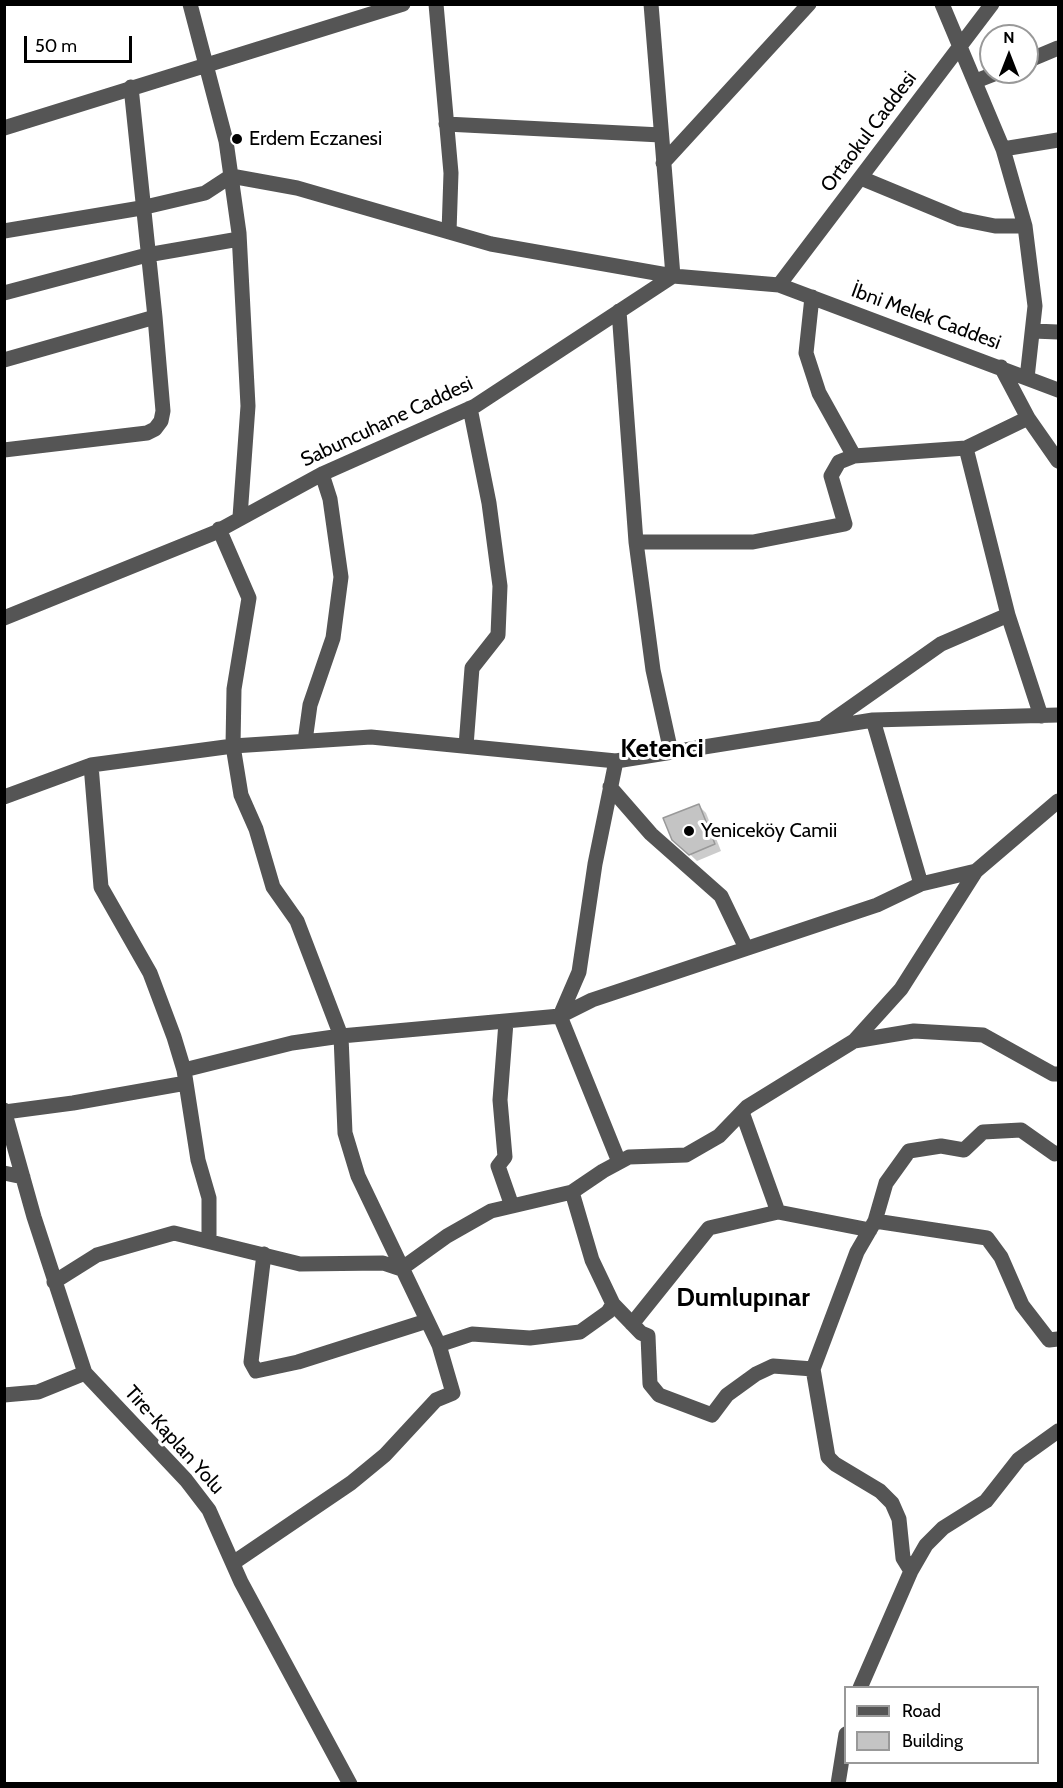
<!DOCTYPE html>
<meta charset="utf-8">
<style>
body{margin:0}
#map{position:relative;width:1063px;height:1788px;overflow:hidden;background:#fff;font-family:Cabin,sans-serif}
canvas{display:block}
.frame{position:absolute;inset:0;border:6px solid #000;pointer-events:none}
.legend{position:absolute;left:844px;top:1686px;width:195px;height:78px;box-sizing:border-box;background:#fff;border:2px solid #999;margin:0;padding:8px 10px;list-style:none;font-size:18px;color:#000}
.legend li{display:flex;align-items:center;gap:12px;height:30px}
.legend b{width:30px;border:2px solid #999}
.north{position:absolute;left:979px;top:24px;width:60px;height:60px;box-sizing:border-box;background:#fff;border:2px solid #999;border-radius:50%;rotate:0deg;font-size:16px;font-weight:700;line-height:24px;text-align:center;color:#000}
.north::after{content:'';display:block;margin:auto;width:21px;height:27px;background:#000;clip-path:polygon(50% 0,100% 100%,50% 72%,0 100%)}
.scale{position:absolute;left:24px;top:36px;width:108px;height:27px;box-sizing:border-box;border:3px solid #000;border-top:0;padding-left:8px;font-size:18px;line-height:21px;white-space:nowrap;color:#000;-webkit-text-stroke:4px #fff;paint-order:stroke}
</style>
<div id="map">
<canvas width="1063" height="1788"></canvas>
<div class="frame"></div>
<ul class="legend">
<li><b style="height:8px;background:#555"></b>Road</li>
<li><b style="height:16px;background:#c4c4c4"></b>Building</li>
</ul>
<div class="north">N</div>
<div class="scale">50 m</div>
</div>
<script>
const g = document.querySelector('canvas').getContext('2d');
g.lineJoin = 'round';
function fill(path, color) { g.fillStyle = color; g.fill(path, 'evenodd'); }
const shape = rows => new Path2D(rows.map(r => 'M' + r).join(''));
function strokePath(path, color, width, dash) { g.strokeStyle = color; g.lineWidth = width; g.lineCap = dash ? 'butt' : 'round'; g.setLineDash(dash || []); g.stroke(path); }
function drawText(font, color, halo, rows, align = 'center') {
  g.font = font + ' Cabin,sans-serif'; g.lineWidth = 6; g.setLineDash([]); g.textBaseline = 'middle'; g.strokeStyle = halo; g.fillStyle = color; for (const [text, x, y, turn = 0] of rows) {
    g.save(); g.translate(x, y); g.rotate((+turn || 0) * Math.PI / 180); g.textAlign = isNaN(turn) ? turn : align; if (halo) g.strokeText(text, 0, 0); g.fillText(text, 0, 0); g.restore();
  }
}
const shadow = shape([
 [699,806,706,813,721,851,697,861,678,843]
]);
const building = shape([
 [699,804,715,844,689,855,672,840,663,818,699,804]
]);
const minor = shape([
 [190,4,226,141,239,233,248,406,240,517],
 [436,4,451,173,449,232],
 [942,4,1003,149,1025,226,1035,306,1027,378],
 [1027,61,1058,48],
 [976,81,999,72],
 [446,124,661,135],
 [4,128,403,4],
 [1003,149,1058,140],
 [663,163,809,4],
 [861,178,960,219,995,226,1025,226],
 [4,231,141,208,205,193,231,176,297,188,491,244,673,276,651,4],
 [779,285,992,4],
 [4,293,147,255,239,239],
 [812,297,806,353,819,393,854,456,966,448,1028,418],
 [619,311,636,542,653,670,671,752],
 [1033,331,1058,332],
 [4,360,155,317],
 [1001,367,1028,418,1058,461],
 [966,448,1008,615,1041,716],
 [4,450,147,433,155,429,161,421,163,411,155,317,131,87],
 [219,529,249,598,234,689,233,746,241,795,256,829,273,887,297,921,341,1036,345,1133,358,1176,439,1345,453,1393,436,1400,385,1455,351,1483,233,1563],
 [636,542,753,542,845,524,831,476,839,462,854,456],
 [4,618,214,533,322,474,475,406,673,276,779,285,1058,390],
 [873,720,921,884],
 [826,725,941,644,1008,615],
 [305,741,310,705,333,638,341,577,330,499,322,474],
 [466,746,472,668,498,635,500,586,489,503,470,408],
 [616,761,595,864,579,972,560,1016,619,1162],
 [91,765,101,887,150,973,174,1037,184,1070,198,1160,209,1198,209,1241],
 [610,787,651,834,721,896,746,948],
 [4,797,91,765,233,746,371,737,616,761,873,720,1058,715],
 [506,1022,500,1100,505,1157,498,1166,512,1206],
 [854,1041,914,1031,983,1035,1053,1074,1058,1074],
 [184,1070,292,1043,341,1036,560,1016,592,1000,877,905,921,884,976,871,1058,801],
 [4,1110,34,1217,85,1373,186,1480,209,1510,241,1582,350,1784],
 [5,1112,73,1103,186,1083],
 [4,1173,23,1177],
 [572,1192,592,1260,613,1304,641,1333,648,1336,650,1384,659,1395,712,1415,727,1395,756,1374,773,1366,813,1369,857,1252,875,1221,886,1183,909,1151,941,1146,964,1150,983,1132,1021,1130,1055,1154,1058,1153],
 [778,1212,870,1230],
 [875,1221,987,1238,1001,1257,1022,1305,1049,1340,1058,1339],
 [264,1254,251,1362,256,1371,298,1362,427,1321],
 [401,1269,447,1236,491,1211,572,1192,603,1171,629,1157,686,1155,719,1136,747,1107,854,1041,901,989,976,871],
 [54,1282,97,1255,174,1233,300,1264,383,1263,401,1269],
 [632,1324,709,1228,778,1212,742,1112],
 [439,1345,472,1334,530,1338,580,1332,608,1312,613,1304],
 [813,1369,828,1457,835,1464,880,1491,892,1503,899,1519,903,1558,911,1571],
 [4,1395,38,1392,85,1373],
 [860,1688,911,1571,926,1545,943,1528,986,1501,1019,1459,1058,1431],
 [838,1784,846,1734]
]);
const markers = [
 [237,139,6,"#000"],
 [689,831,6,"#000"]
];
const streetNames = [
 ["Ortaokul Caddesi",869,132,-53],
 ["İbni Melek Caddesi",926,317,20],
 ["Sabuncuhane Caddesi",387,422,-25],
 ["Tire-Kaplan Yolu",174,1440,48]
];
const poiNames = [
 ["Erdem Eczanesi",249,139],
 ["Yeniceköy Camii",701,831]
];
const districtNames = [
 ["Ketenci",662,749],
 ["Dumlupınar",743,1298]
];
fill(shadow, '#0003');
fill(building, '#c4c4c4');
strokePath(building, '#999', 1.5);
strokePath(minor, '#555', 15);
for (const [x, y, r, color] of markers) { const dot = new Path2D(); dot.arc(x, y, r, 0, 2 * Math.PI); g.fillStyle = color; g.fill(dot); strokePath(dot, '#fff', 2); }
drawText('20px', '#000', '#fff', streetNames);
drawText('20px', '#000', '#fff', poiNames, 'left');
drawText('bold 26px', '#000', '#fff', districtNames);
</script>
